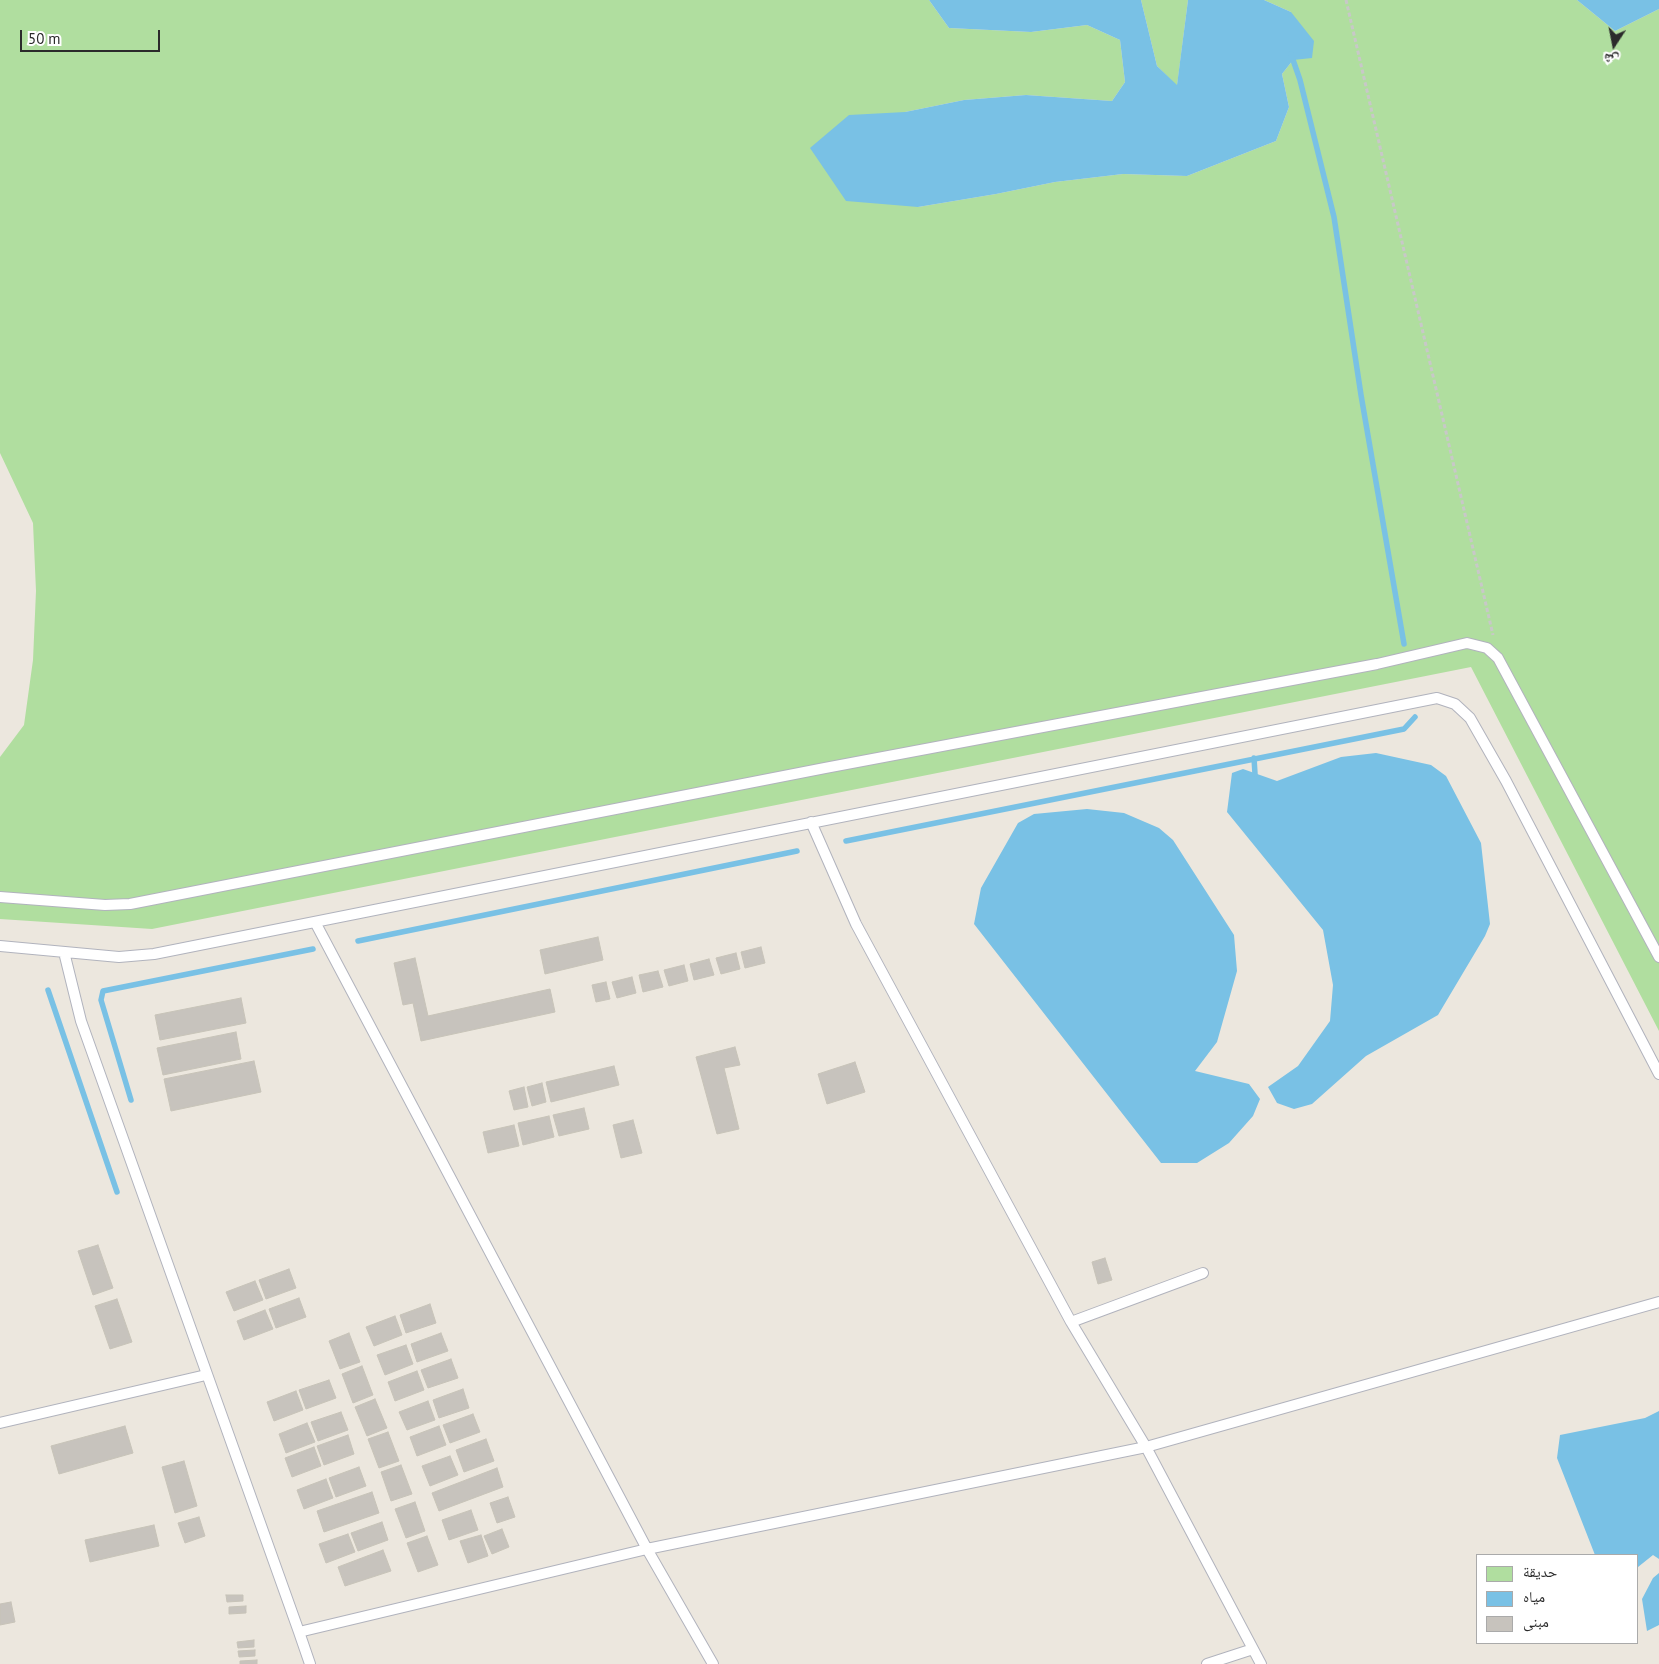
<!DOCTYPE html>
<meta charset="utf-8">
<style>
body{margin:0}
#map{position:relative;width:1659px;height:1664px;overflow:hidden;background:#ece7de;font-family:"PT Sans","Noto Naskh Arabic",sans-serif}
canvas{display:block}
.legend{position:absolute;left:1476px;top:1554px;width:162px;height:90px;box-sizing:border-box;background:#fff;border:1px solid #aaa;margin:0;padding:6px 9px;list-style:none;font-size:15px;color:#2b2b2b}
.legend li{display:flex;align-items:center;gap:10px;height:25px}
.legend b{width:25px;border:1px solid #aaa}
.north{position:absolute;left:1589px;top:20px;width:50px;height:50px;-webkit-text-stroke:4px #fff;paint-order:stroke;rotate:191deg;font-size:14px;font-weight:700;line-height:20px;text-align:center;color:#2b2b2b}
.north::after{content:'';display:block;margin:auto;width:18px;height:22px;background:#2b2b2b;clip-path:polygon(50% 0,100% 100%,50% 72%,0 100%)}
.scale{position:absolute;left:20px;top:30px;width:140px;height:22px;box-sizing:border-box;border:2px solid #2b2b2b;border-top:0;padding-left:6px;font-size:15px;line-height:18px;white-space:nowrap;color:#2b2b2b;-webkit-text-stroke:4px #fff;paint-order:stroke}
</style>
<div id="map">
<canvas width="1659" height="1664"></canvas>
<ul class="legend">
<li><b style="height:14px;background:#b0de9f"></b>حديقة</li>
<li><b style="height:14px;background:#79c1e5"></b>مياه</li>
<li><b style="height:14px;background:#c7c3bd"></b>مبنى</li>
</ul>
<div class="north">ش</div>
<div class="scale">50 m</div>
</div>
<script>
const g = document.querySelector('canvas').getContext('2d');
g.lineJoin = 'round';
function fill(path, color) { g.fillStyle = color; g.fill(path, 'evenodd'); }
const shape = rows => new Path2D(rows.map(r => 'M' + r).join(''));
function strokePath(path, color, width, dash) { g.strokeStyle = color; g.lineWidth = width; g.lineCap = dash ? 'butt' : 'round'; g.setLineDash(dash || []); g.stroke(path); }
const green = shape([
 [0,0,929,0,949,28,1031,32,1087,25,1120,40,1125,82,1112,101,1026,95,964,100,905,112,918,207,996,194,1055,182,1123,174,1187,176,1276,141,1289,107,1282,74,1293,60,1291,12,1264,0,1577,0,1615,31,1659,9,1659,1031,1471,667,152,929,0,919,0,757,24,725,33,660,36,591,33,523,0,453],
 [1141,0,1188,0,1177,86,1157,66]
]);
const water = shape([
 [929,0,1141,0,1157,66,1177,85,1188,0,1264,0,1291,12,1314,41,1312,58,1293,60,1282,74,1289,107,1276,141,1187,176,1123,174,1055,182,996,194,918,207,846,201,810,148,849,115,905,112,964,100,1026,95,1112,101,1125,82,1120,40,1087,25,1031,32,949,28],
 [1577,0,1659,0,1659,9,1615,31],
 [1376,753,1431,765,1446,776,1481,843,1490,924,1485,936,1438,1015,1366,1056,1312,1104,1294,1109,1277,1103,1268,1087,1298,1066,1330,1021,1333,985,1323,930,1227,812,1232,773,1243,769,1277,781,1341,757],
 [1087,809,1124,813,1159,828,1173,840,1234,935,1237,971,1217,1042,1195,1071,1249,1084,1260,1099,1253,1116,1229,1143,1197,1163,1161,1163,974,924,981,888,1018,823,1034,814],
 [1659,1411,1659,1559,1653,1555,1638,1567,1638,1555,1595,1555,1557,1458,1560,1435,1645,1418],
 [1659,1573,1659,1625,1647,1631,1642,1599,1653,1578]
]);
const stream = shape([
 [1291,54,1300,80,1334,217,1361,395,1404,644],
 [1254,758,1255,774],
 [846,841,1404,729,1415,717],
 [358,941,797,851],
 [48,990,117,1192],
 [131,1100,101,1000,103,991,313,949]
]);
const building = shape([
 [598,937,603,960,545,974,540,950,598,937],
 [761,947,765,963,745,968,741,952,761,947],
 [736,953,740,969,721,974,716,958,736,953],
 [415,958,428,1016,550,989,555,1012,421,1041,413,1003,403,1005,394,963,415,958],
 [709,959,714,975,694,980,690,964,709,959],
 [684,965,688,981,669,986,664,970,684,965],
 [658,971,663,987,643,992,639,975,658,971],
 [632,977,636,993,617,998,612,982,632,977],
 [606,982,610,999,596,1002,592,985,606,982],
 [241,998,246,1023,160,1040,155,1015,241,998],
 [236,1032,241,1059,163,1075,157,1048,236,1032],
 [735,1047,740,1065,724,1068,739,1129,717,1134,696,1057,735,1047],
 [254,1061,261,1092,171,1111,164,1079,254,1061],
 [855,1062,865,1092,827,1104,818,1074,855,1062],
 [614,1066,619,1085,551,1102,546,1082,614,1066],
 [542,1083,546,1102,532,1106,527,1087,542,1083],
 [524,1087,528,1107,514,1110,509,1091,524,1087],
 [584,1108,589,1129,559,1136,553,1115,584,1108],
 [549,1116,554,1137,523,1145,518,1123,549,1116],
 [633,1120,642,1153,621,1158,613,1125,633,1120],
 [514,1125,519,1146,488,1153,483,1132,514,1125],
 [98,1245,113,1288,93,1295,78,1251,98,1245],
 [1105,1258,1112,1280,1098,1284,1092,1262,1105,1258],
 [289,1269,296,1288,266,1299,259,1280,289,1269],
 [255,1281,263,1300,234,1311,226,1292,255,1281],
 [299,1298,306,1317,276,1328,269,1309,299,1298],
 [117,1299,132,1342,110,1349,95,1306,117,1299],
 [430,1304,436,1323,406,1333,400,1315,430,1304],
 [265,1310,273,1329,244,1340,237,1321,265,1310],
 [395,1316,402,1335,374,1346,366,1327,395,1316],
 [349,1333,360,1362,340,1369,329,1341,349,1333],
 [441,1333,448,1351,417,1362,411,1344,441,1333],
 [406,1345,413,1364,385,1375,377,1355,406,1345],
 [451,1359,458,1378,428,1388,421,1370,451,1359],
 [362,1366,373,1395,353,1403,342,1374,362,1366],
 [417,1371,424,1390,395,1401,388,1382,417,1371],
 [329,1380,336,1398,306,1409,299,1390,329,1380],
 [463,1389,469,1408,439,1418,433,1400,463,1389],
 [296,1391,303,1410,274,1421,267,1402,296,1391],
 [375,1399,387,1428,367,1436,355,1407,375,1399],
 [428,1401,435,1420,407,1430,399,1412,428,1401],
 [341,1412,348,1430,318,1441,311,1422,341,1412],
 [473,1414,480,1432,450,1443,443,1425,473,1414],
 [307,1423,315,1442,286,1453,279,1434,307,1423],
 [125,1426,133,1453,59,1474,51,1446,125,1426],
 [439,1426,446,1445,417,1456,410,1437,439,1426],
 [388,1432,399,1461,379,1468,368,1439,388,1432],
 [348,1435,354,1454,324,1465,317,1446,348,1435],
 [486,1439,494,1461,464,1472,456,1450,486,1439],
 [314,1447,321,1466,292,1477,285,1458,314,1447],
 [450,1456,458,1475,430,1486,422,1466,450,1456],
 [184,1461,197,1506,175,1513,162,1467,184,1461],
 [401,1465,412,1494,391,1501,381,1472,401,1465],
 [359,1467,366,1486,336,1497,329,1478,359,1467],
 [497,1468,503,1487,439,1511,432,1493,497,1468],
 [326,1479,333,1498,304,1509,297,1490,326,1479],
 [372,1492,379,1513,324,1532,317,1511,372,1492],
 [508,1497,515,1517,497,1523,490,1503,508,1497],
 [415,1502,425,1531,406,1538,395,1509,415,1502],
 [471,1510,478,1530,449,1540,442,1520,471,1510],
 [199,1517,205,1536,185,1543,178,1523,199,1517],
 [382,1522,388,1540,358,1551,351,1533,382,1522],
 [154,1525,159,1546,90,1562,85,1540,154,1525],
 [502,1529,509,1547,492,1554,484,1536,502,1529],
 [348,1534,355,1552,326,1563,319,1544,348,1534],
 [481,1535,488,1556,468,1563,460,1541,481,1535],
 [427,1536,438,1565,418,1572,407,1543,427,1536],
 [383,1550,391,1571,345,1586,338,1567,383,1550],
 [226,1595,243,1595,243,1601,227,1602,226,1595],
 [11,1602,15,1622,0,1625,0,1604,11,1602],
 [246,1606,246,1613,229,1614,229,1607,246,1606],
 [254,1640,254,1647,238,1648,237,1642,254,1640],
 [255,1650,255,1656,239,1657,238,1651,255,1650],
 [257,1660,257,1664,240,1664,240,1661,257,1660]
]);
const path = shape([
 [1346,0,1493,635]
]);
const service = shape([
 [811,822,856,924,1071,1322,1146,1447,1261,1664],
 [0,897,105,905,130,904,825,768,1377,664,1467,643,1487,648,1498,658,1659,957],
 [315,922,647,1549,713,1664],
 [0,946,119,957,154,954,1437,698,1455,704,1470,718,1506,781,1659,1074],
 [64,952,81,1021,299,1632],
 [1071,1322,1203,1273],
 [0,1423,206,1375],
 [310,1664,299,1632,647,1549,1146,1447,1659,1302],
 [1207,1664,1253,1649]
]);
fill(green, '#b0de9f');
fill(water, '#79c1e5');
strokePath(stream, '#79c1e5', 5.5);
fill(building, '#c7c3bd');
strokePath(building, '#c7c3b8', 1);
strokePath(service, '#b1b3bd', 12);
strokePath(path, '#c8c8c8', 3, [4, 2.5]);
strokePath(service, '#fff', 10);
</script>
